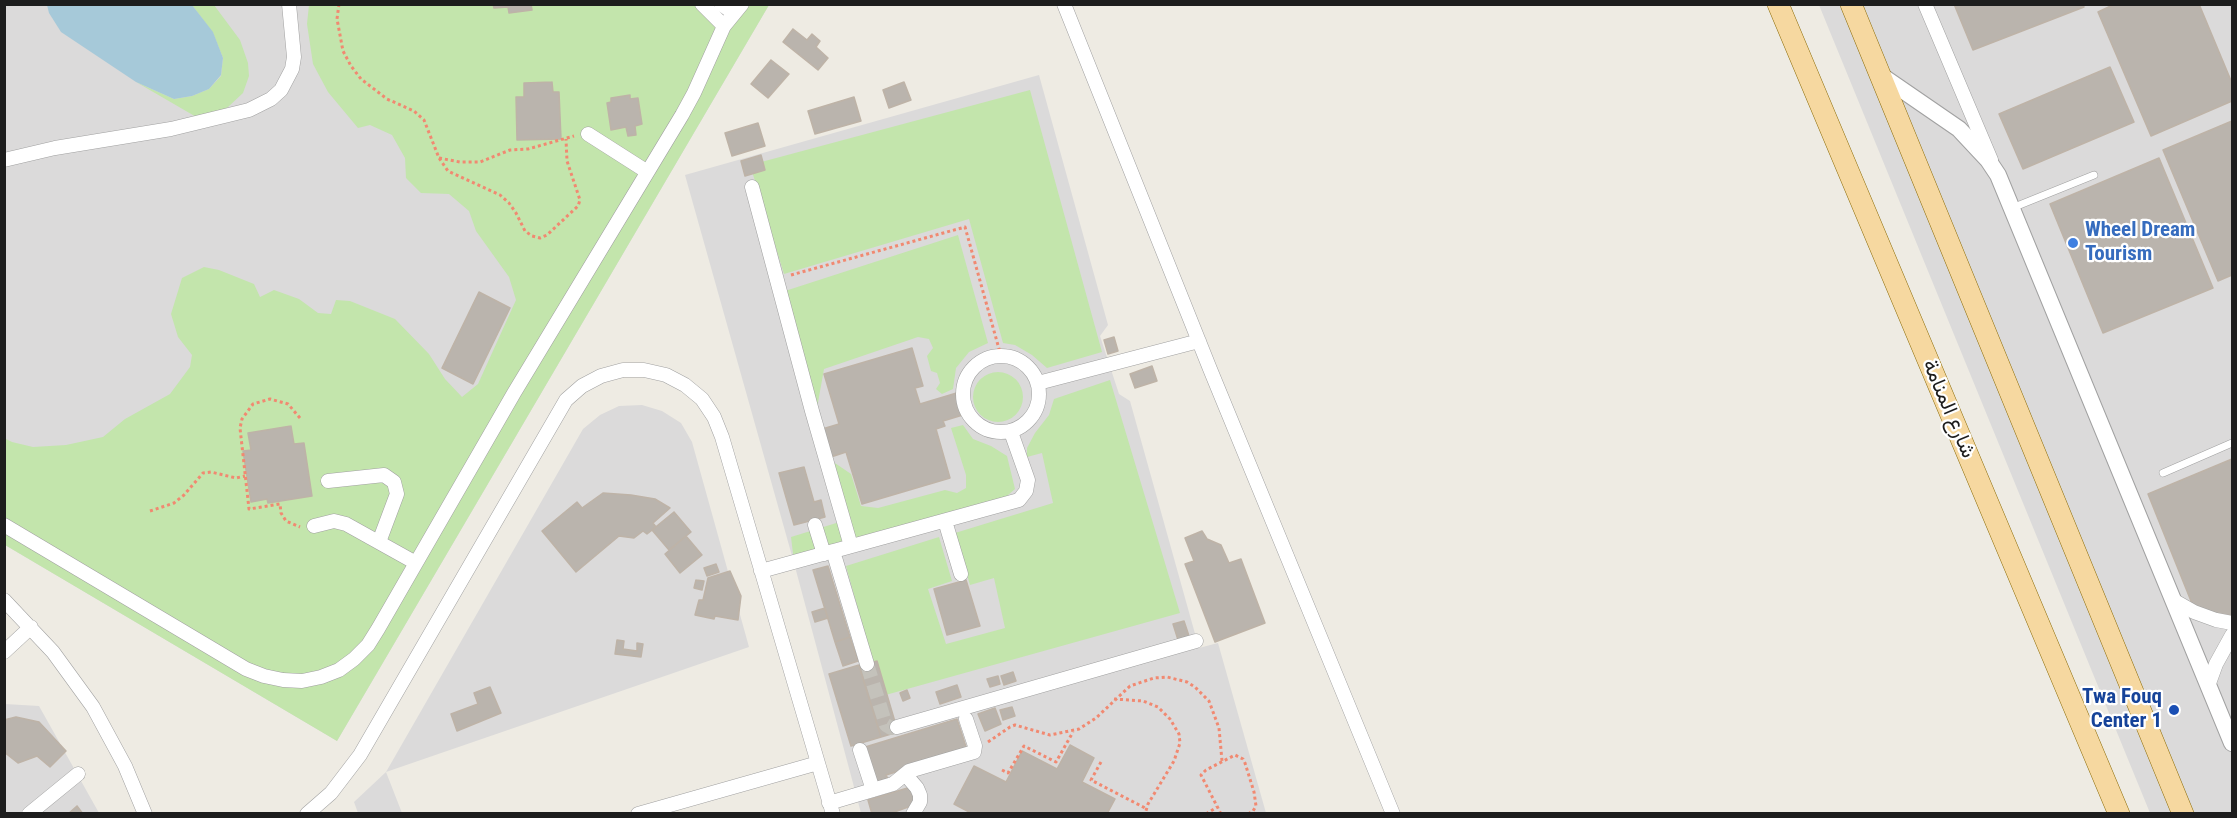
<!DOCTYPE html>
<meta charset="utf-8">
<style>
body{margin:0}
#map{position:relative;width:2237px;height:818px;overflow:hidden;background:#eeebe3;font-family:"Roboto Condensed",sans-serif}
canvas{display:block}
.frame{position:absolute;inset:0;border:6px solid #1d1d1d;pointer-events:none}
</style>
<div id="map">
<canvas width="2237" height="818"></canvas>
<div class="frame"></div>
</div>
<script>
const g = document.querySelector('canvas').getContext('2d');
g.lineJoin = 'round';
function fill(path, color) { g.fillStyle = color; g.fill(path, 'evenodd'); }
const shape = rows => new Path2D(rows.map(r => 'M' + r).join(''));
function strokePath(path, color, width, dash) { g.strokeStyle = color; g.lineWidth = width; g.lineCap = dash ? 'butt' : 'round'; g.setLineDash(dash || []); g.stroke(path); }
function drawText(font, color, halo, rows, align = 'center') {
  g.font = font + ' "Roboto Condensed",Vazirmatn,sans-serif'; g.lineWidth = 4.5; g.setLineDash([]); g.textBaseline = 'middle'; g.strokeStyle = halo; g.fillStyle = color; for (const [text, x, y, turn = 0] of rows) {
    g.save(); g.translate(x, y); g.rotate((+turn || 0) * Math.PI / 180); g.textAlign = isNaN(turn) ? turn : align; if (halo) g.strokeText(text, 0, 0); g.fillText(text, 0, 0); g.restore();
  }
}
const residential = shape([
 [5,5,769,5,337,741,5,545],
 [1819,5,2232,5,2232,813,2150,813],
 [1039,75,1108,325,1100,336,1119,394,1130,401,1199,648,1218,643,1266,813,861,813,794,563,685,175],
 [642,405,662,411,681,423,692,442,749,647,386,772,402,813,358,813,354,802,386,772,583,429,600,415,619,406],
 [5,704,39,706,99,813,5,814]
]);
const grass = shape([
 [192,5,214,5,240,40,248,63,249,76,243,93,228,107,213,115,198,118,136,82,174,99,192,96,209,89,221,76,223,58,213,33],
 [309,5,769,5,337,741,5,545,4,438,12,442,33,447,66,445,103,437,125,419,170,394,190,367,192,355,178,337,171,314,182,278,204,267,219,270,254,284,260,297,274,290,299,299,318,313,331,314,336,300,350,301,395,319,429,354,445,379,462,397,478,384,516,300,509,277,476,231,469,211,449,194,421,193,406,178,405,158,392,135,370,125,358,128,328,92,313,64,307,24],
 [1030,90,1102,352,1047,368,1032,355,1015,345,1003,343,969,219,784,274,750,165],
 [958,235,988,343,969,352,956,368,953,389,942,394,936,389,940,383,937,373,931,371,927,356,933,348,929,339,918,337,824,369,817,408,785,291],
 '973 397a25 25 0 1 1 50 0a25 25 0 1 1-50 0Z',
 [1110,380,1180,613,882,696,846,566,939,537,952,581,928,589,946,644,1005,628,994,578,970,585,955,533,1053,503,1042,453,1027,457,1027,448,1035,433,1049,415,1054,399],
 [963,425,973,439,991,446,1007,456,1015,489,1000,502,794,562,791,537,846,520,829,459,851,474,861,506,878,508,945,490,957,493,966,488,966,475,951,428]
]);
const water = shape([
 [47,5,192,5,213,32,223,58,221,75,209,89,192,96,174,99,136,82,61,32,49,13]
]);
const building = shape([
 [493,4,531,4,532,10,509,13,508,7,494,8,493,4],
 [1954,4,2083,4,2084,7,1973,50,1954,4],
 [2115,4,2199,4,2232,83,2232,101,2151,136,2098,12,2115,4],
 [793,29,807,40,812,34,820,41,816,47,828,58,818,70,783,42,793,29],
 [771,60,789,74,768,98,751,84,771,60],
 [2110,67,2134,122,2023,169,1999,114,2110,67],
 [552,82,553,92,559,92,561,139,517,140,516,97,524,97,524,83,552,82],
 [904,82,911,100,889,108,883,90,904,82],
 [630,95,630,99,638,98,642,124,635,126,636,135,628,136,626,127,611,130,607,103,611,102,611,98,630,95],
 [854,97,861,121,815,134,808,111,854,97],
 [2232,121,2232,275,2218,281,2163,150,2232,121],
 [758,123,765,146,732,156,725,133,758,123],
 [761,155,765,170,745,176,741,161,761,155],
 [2159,158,2213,288,2103,333,2050,204,2159,158],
 [479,292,510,308,473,384,442,368,479,292],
 [1114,337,1118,351,1108,354,1104,340,1114,337],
 [912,348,923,386,915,388,920,404,960,392,966,414,943,421,945,426,936,429,950,478,862,504,846,452,828,458,819,430,839,424,824,374,912,348],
 [1152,366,1157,381,1135,388,1130,374,1152,366],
 [291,426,294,444,304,443,312,496,268,503,267,499,251,502,243,451,251,450,248,433,291,426],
 [2232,459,2232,615,2220,621,2195,611,2148,494,2232,459],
 [804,467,814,502,821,500,825,517,794,525,779,473,804,467],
 [603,493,631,495,655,499,670,508,653,523,656,527,647,534,643,531,634,538,619,536,576,572,542,531,577,502,582,508,603,493],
 [674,512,691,532,669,550,652,530,674,512],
 [1202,531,1207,539,1221,545,1229,563,1241,559,1265,623,1215,642,1185,564,1194,561,1185,538,1202,531],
 [686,536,702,555,680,573,665,554,686,536],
 [716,564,719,572,707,576,704,568,716,564],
 [828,566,850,637,835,642,813,570,828,566],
 [730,571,741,596,738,620,715,616,714,619,695,615,699,600,703,600,708,578,730,571],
 [696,580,704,581,702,590,694,588,696,580],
 [966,580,980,626,947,635,934,589,966,580],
 [825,608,828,618,815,622,812,612,825,608],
 [1184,621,1190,639,1179,643,1173,624,1184,621],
 [850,637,858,661,843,666,835,642,850,637],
 [617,640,624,641,623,649,637,651,637,643,643,644,641,657,615,654,617,640],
 [877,661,898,732,881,737,859,666,877,661],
 [859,665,881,737,851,746,829,674,859,665],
 [1013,672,1016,681,1004,685,1001,676,1013,672],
 [998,676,1000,684,990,687,987,679,998,676],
 [957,685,961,697,940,704,936,692,957,685],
 [490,687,501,713,457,731,451,714,478,704,474,693,490,687],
 [907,690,910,698,903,701,900,693,907,690],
 [1012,707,1015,716,1003,720,1000,710,1012,707],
 [995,708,1001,724,985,731,978,714,995,708],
 [16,717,39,722,66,751,50,767,37,756,18,763,4,752,4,720,16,717],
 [957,719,967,750,886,775,888,779,873,783,862,748,957,719],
 [1070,745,1094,758,1082,782,1115,799,1107,814,973,814,954,804,974,766,1006,782,1022,751,1057,769,1070,745],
 [914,786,919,803,889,814,872,814,868,800,914,786],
 [77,806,83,814,68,814,77,806]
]);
const minorTunnel = shape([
 [867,664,886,725,891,728,897,727]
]);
const path = shape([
 [339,4,337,19,343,51,351,66,361,79,387,99,414,111,424,120,439,158,448,171,500,195,509,203,516,213,525,231,532,236,540,238,547,235,578,206,580,200,567,161,566,139],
 [439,158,460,162,480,162,510,150,528,149,574,136],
 [791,275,965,227,1001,356],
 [300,418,288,404,270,399,253,404,242,419,240,428,249,509,280,504,281,513,286,521,300,527],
 [150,511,174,503,184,495,203,473,211,472,236,478,245,476],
 [1114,699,1143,701,1158,707,1170,719,1179,734,1180,743,1174,761,1148,804,1145,814],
 [988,742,1010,727,1015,725,1050,735,1079,729,1096,718,1130,686,1154,678,1167,677,1187,682,1195,687,1209,701,1219,728,1222,761],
 [1101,762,1091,780,1147,809],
 [1002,770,1008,773,1024,746,1056,762,1073,732],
 [1206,814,1217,807],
 [1221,814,1201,775,1206,770,1235,755,1243,759,1245,763,1254,792,1256,806,1253,811,1248,814]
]);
const service = shape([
 [2012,208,2094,175],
 [2163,473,2232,443]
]);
const minor = shape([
 [702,4,724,26],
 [721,4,733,13],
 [1064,4,1210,369,1393,814],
 [1925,4,1991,160],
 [588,134,646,171],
 [4,160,55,148,171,129,208,120,249,110,271,99,281,90,292,69,294,57,289,4],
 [752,187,812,411,851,546],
 '963 394a38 38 0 1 1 76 0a38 38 0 1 1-76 0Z',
 [1038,383,1199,341],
 [328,481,384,475,394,482,397,494,379,542],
 [945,521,961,574],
 [4,525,246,669,264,676,283,680,302,681,321,677,339,670,354,659,368,645,378,629,514,393,682,115,694,93,724,26,742,4],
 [815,525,824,554],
 [314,526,334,521,346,524,416,563],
 [833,551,867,664],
 [761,571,1019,500,1026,491,1028,480,1011,432],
 [4,600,53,652,93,707,125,766,145,814],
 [2173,600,2194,612,2216,620,2232,623],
 [4,652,31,627],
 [2208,686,2216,664,2232,635],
 [897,727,1196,641],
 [860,750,873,790],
 [905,774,917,788,920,795,920,802,913,814],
 [829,803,893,784,909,771,974,752,975,746,966,719],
 [29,814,78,774],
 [307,814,331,793,360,755,566,400,582,386,601,376,623,370,644,370,666,375,685,385,702,399,714,417,722,437,833,814],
 [638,814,818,763]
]);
const tertiary = shape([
 [1879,74,1959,129,1988,160,1998,175,2232,743]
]);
const primary = shape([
 [1778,4,2119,814],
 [1851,4,2183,814]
]);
const markers = [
 [2073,243,6,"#3f7fe0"],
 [2174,710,6,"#1a4fb4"]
];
const shopNames = [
 ["Wheel Dream",2085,231],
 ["Tourism",2085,255]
];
const streetNames = [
 ["شارع المنامة",1948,409,67]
];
const transitNames = [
 ["Twa Fouq",2162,698],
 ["Center 1",2162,722]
];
fill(residential, '#dbdada');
fill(grass, '#c3e5ac');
fill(water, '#a6c9d9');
fill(building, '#bab4ad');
strokePath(building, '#beb3a7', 1.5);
strokePath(minorTunnel, '#c4c2bb', 14, [14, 7]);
strokePath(service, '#a1a1a1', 8);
strokePath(minor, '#a1a1a1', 15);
strokePath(tertiary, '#a1a1a1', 18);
strokePath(primary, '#8d6d09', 22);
strokePath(path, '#f18971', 3, [3, 3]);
strokePath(service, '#fff', 7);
strokePath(minor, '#fff', 14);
strokePath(tertiary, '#fff', 16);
strokePath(primary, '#f6d8a0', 21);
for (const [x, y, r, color] of markers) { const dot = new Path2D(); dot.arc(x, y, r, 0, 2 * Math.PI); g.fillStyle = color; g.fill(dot); strokePath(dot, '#fff', 2); }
drawText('bold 21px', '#366cbe', '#fff', shopNames, 'left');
drawText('21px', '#1d1d1d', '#fff', streetNames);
drawText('bold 21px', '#164399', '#fff', transitNames, 'right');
</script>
